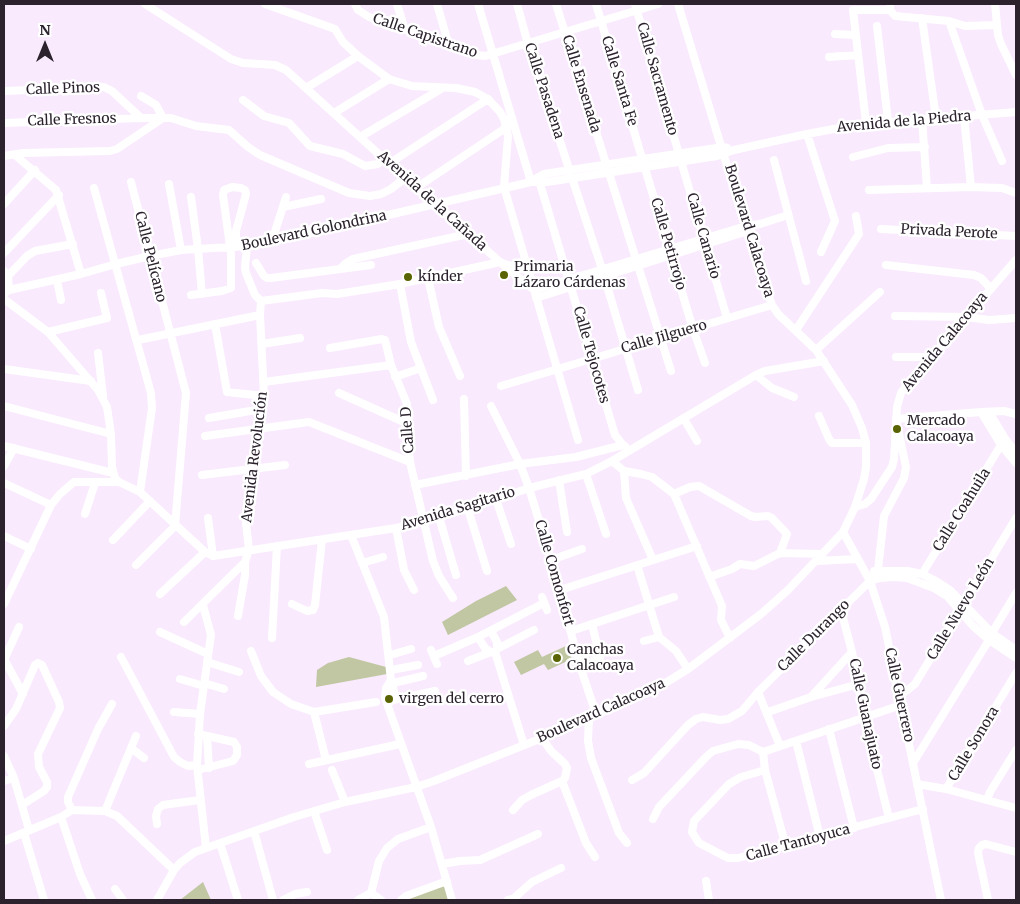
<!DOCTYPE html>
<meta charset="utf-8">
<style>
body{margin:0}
#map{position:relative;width:1020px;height:904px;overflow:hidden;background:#f9eafd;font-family:Merriweather,serif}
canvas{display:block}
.frame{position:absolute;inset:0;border:5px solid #2b222d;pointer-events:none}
.north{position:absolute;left:20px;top:20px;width:50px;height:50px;-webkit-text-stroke:4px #fff;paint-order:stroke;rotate:0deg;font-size:14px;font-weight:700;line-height:20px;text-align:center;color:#2b222d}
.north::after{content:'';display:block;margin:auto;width:18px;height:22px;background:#2b222d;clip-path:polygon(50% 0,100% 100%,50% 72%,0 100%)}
</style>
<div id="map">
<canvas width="1020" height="904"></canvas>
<div class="frame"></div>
<div class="north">N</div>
</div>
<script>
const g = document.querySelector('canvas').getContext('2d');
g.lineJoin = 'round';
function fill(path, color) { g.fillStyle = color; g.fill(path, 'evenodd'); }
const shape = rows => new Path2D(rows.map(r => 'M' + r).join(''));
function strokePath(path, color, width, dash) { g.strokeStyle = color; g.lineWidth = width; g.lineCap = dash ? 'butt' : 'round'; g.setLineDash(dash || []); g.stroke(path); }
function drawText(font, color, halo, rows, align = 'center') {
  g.font = font + ' Merriweather,serif'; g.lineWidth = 5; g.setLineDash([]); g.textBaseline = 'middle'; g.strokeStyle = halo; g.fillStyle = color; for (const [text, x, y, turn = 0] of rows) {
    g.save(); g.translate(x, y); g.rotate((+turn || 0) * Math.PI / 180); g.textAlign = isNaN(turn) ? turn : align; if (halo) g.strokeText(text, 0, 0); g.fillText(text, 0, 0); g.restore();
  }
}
const green = shape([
 [506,586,517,600,448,635,442,622,476,601],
 [566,646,572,659,548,670,544,664,521,675,514,662,538,650,542,657],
 [349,657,386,667,387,674,316,687,317,670,328,663],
 [203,882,211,900,180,900],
 [446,884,451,900,406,900,406,899]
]);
const minor = shape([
 [145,4,231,59,243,63,275,65,286,70,405,178,500,262,534,290,746,226,760,224,788,215],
 [265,4,335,29,343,42,358,56,389,79,412,86,456,88,475,92,488,99,500,112,504,119,508,136,504,187,578,440],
 [355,4,358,10,369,17,477,55,485,56,658,4],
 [397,4,405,30],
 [437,4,449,46],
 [478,4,531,182],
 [517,4,528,44,602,269,638,390],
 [556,4,671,371],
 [596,4,693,329,705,363],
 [635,4,727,318],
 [890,4,890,10,895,16,949,21,965,26,997,25],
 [995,4,998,35,1001,44,1016,75],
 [922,18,936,118],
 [949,21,982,115,1002,161],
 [877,26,888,121],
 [835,34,855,35],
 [829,57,858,55],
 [306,88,358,56],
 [4,91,104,87,112,91,141,118],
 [243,100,264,116,289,123,310,146,343,154,365,166,378,164,384,159],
 [334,113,389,79],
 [964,116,971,187],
 [922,119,927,188],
 [4,123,141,118,171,118,196,126,229,130,248,147,260,155,349,193,370,196,381,194,391,189,405,178],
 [866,123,853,10,890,10],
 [807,134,835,221,821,252],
 [360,137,441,89],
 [15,155,56,190,81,274],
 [4,156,23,153,110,151,117,149,163,118,156,105,141,96],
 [853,157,888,148,925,147],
 [774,160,806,281],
 [390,163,488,99],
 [538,177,615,435,623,445],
 [535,179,544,174,570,170,723,147,727,148],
 [131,182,186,393,175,526,136,565],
 [169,184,181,250],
 [94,188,151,393,152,408,140,492],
 [416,188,507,127],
 [869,190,971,187,1002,188,1016,193],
 [191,197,198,249,202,294],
 [4,204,35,170],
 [283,207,321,199],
 [881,229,1016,236],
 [272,241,286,197],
 [4,253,59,195],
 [256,263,264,276,267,278,271,278,371,265],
 [886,265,974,275,981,278,991,289],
 [341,268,345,264,353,259,468,234],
 [4,271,8,276,9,290],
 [8,276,27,256,35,251,73,244],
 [428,278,439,327,460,376],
 [57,280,61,300],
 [400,284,411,342,433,400],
 [4,294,9,290,81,274,116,264,150,256,181,250,247,246,284,239,531,182,547,182,717,156,734,150,807,134,855,125,1016,112],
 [191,295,222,291,231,288,231,254,223,195,224,190,232,187,241,188,245,190,246,194,236,231,236,247],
 [536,298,751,230],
 [4,299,48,332,98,390,107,407,111,434,112,467,115,478,119,482,140,492,205,552,213,556,396,528,468,509,529,488,586,474,612,461,756,375,765,371,824,361],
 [261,301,322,293,337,294,400,284,500,262,507,265,516,266,524,260],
 [895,316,967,317,989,320,1016,318],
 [215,324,227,392,264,396],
 [796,330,859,234,856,216],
 [48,332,107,318,101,293],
 [138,340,260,315],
 [262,344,300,338],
 [330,348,382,339,385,340,391,365,407,404,406,423,410,462,433,561,439,576,453,598],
 [816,350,880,292],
 [98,353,103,396],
 [896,357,930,357],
 [4,369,91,381],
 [756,375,772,388,794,397],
 [395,377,421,368],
 [264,382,391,365],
 [501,386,772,305],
 [339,393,406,423],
 [464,399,466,476],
 [4,406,111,434],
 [491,406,520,464,529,488,551,560,580,666,596,714],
 [981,412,1001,445,1016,463],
 [989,412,1006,440,1016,453],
 [819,416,829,439,832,443,866,443],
 [209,418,262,409],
 [684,419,697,441],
 [896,419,981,412,1004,411,1016,414],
 [205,436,309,422,410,462],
 [4,446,113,473],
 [612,461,624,471,641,474,652,477,674,494,722,606,721,620,730,638],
 [4,466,14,448],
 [624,471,626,498,653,560],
 [586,474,606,534],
 [202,475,285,465],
 [559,480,567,532],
 [4,483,51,505],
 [415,485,520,464,576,457,623,445,625,446],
 [674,494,690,487,699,486,751,516,755,517,768,516,772,518,787,534,780,553],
 [496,499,511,544],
 [855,507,865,504,871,499,892,467,894,459,897,407,901,393,905,387,1016,260],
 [468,509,487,571],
 [85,514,95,483],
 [439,517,456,575],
 [208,518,213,556],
 [396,528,404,570,414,590],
 [843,532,870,581,885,627,941,900],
 [351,535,384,617,391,680,395,695,388,705],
 [4,536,31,549],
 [113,540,150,501],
 [551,560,582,549],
 [816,561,857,559],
 [362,563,383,557],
 [637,565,659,637,676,651,688,669],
 [874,571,907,571,922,574,936,581,950,590,992,633,1016,650],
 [922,574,1001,445],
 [709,577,732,569,740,564,754,566,780,553,822,554],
 [870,581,880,578,893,577,907,578,934,588,947,596,973,626,989,640,1016,658],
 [560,590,697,546],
 [160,594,205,552],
 [542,597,547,610],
 [4,604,51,505,60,494,74,482,119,482],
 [292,604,307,611,313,610,315,605,322,540],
 [203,605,211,635,200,714,197,765,206,848],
 [841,610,852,652,864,717,889,818],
 [238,616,245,575,245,562,249,550,246,523,260,428,264,396,260,315,261,301,255,295,246,273,245,268,247,246],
 [184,622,245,562],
 [491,631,497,642,497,649],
 [571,631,674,597],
 [160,632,208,654],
 [992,633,1016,593],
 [478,637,485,648,491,652],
 [272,638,277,546],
 [644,641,659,637],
 [431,650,437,664],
 [251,651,261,676,273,692,291,704,314,712,376,702],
 [495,652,524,745],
 [390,655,411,649],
 [434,656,478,637,544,603],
 [121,657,174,757,180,762,188,766,197,765],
 [4,659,23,694],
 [4,660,19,627],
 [468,661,491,652,495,652,497,649,534,630],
 [207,662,239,672],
 [580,666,600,658,592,624],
 [391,670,418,665],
 [180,679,204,686],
 [391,680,386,688,385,698,431,827,452,900],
 [204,683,224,689],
 [393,683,423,676],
 [758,692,780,746],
 [898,694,905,692,915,684,1016,518],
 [811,697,852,652],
 [393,700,435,691],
 [174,712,200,714],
 [314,712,326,760],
 [768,712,811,697,859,684],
 [589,718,588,741,591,758,619,833,627,843],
 [4,726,16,709,35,665,38,663,42,665,59,702,60,708,38,754,39,767,47,782,47,787,44,791,22,805],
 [829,729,854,828],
 [207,736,209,768],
 [542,738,551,751,565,764,567,768,565,778,562,781],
 [796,741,820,837],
 [131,748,144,758],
 [763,752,901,705],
 [763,752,765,770,786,847],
 [4,756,14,778,29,830],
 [913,763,989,640],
 [309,764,400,744],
 [198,770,233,761,237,755,237,747,234,742,198,734],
 [332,770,345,802],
 [765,770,741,777,729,784,694,821,692,832,699,843,728,858,738,858,923,809],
 [632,780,644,773,688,725,696,719,703,717,720,720,728,719,742,711,758,692,870,581,878,570,884,516,904,478,906,467,896,419],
 [4,781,14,778],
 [562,781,586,843,595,857],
 [917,784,946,789,1016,808],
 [946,789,1016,673],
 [987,800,990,792,1016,750],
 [72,810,68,802,68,797,98,729,112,704],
 [513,810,522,800,531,795,562,781],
 [105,811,136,736],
 [314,811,327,850],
 [61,817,80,874,92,900],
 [653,819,659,807,706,757,713,751,738,744,749,745,763,752],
 [157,824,156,816,158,809,163,805,200,800],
 [254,831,273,900],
 [24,833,44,900],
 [4,841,61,817,72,810,105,811,117,816,174,870],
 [220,843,238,900],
 [442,864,460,861,480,860,538,834],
 [706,881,709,900],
 [115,889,123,900],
 [371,893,381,900],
 [157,900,174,870,180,863,195,852,294,817,345,802,416,787,434,781,542,738,654,690,688,669,761,614,788,590,843,532,855,507,864,479,866,467,866,443,862,428,852,405,816,350,778,314,772,305,757,265,678,4],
 [283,900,295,894,307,892],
 [358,900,371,893,379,861,387,848,398,839,431,827],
 [401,900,406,896,447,881],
 [508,900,513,899,532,882,561,868],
 [988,900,978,853,979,848,982,845,986,844,1016,852]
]);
const markers = [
 [504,275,5,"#5a6303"],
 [408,277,5,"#5a6303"],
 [897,429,5,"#5a6303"],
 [557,658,5,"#5a6303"],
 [389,699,5,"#5a6303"]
];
const streetNames = [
 ["Calle Capistrano",425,36,19],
 ["Calle Sacramento",657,79,74],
 ["Calle Santa Fe",619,81,73],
 ["Calle Ensenada",581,84,73],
 ["Calle Pinos",63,89,-2],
 ["Calle Pasadena",544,91,72],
 ["Calle Fresnos",72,120,-2],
 ["Avenida de la Piedra",904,122,-5],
 ["Avenida de la Cañada",432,201,42],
 ["Boulevard Golondrina",314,231,-12],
 ["Boulevard Calacoaya",749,231,73],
 ["Privada Perote",949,232,3],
 ["Calle Canario",703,236,74],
 ["Calle Petirrojo",668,244,74],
 ["Calle Pelícano",150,257,76],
 ["Calle Jilguero",664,337,-16],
 ["Avenida Calacoaya",945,342,-50],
 ["Calle Tejocotes",591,355,74],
 ["Calle D",408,430,-94],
 ["Avenida Revolución",255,457,-83],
 ["Avenida Sagitario",458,509,-17],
 ["Calle Coahuila",962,510,-58],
 ["Calle Comonfort",554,573,74],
 ["Calle Nuevo León",961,609,-59],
 ["Calle Durango",814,636,-45],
 ["Calle Guerrero",899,695,78],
 ["Boulevard Calacoaya",601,711,-24],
 ["Calle Guanajuato",865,714,78],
 ["Calle Sonora",974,744,-59],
 ["Calle Tantoyuca",798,843,-15]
];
const poiNames = [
 ["Primaria",514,267],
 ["Lázaro Cárdenas",514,283],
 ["kínder",418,277],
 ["Mercado",907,421],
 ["Calacoaya",907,437],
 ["Canchas",567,650],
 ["Calacoaya",567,666],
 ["virgen del cerro",399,699]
];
fill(green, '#c0c7a2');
strokePath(minor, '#fff', 8);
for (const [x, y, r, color] of markers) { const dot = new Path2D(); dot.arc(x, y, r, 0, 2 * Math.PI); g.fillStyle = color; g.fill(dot); strokePath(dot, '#fff', 2); }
drawText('14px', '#2b222d', '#fff', streetNames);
drawText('14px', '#2b222d', '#fff', poiNames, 'left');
</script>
